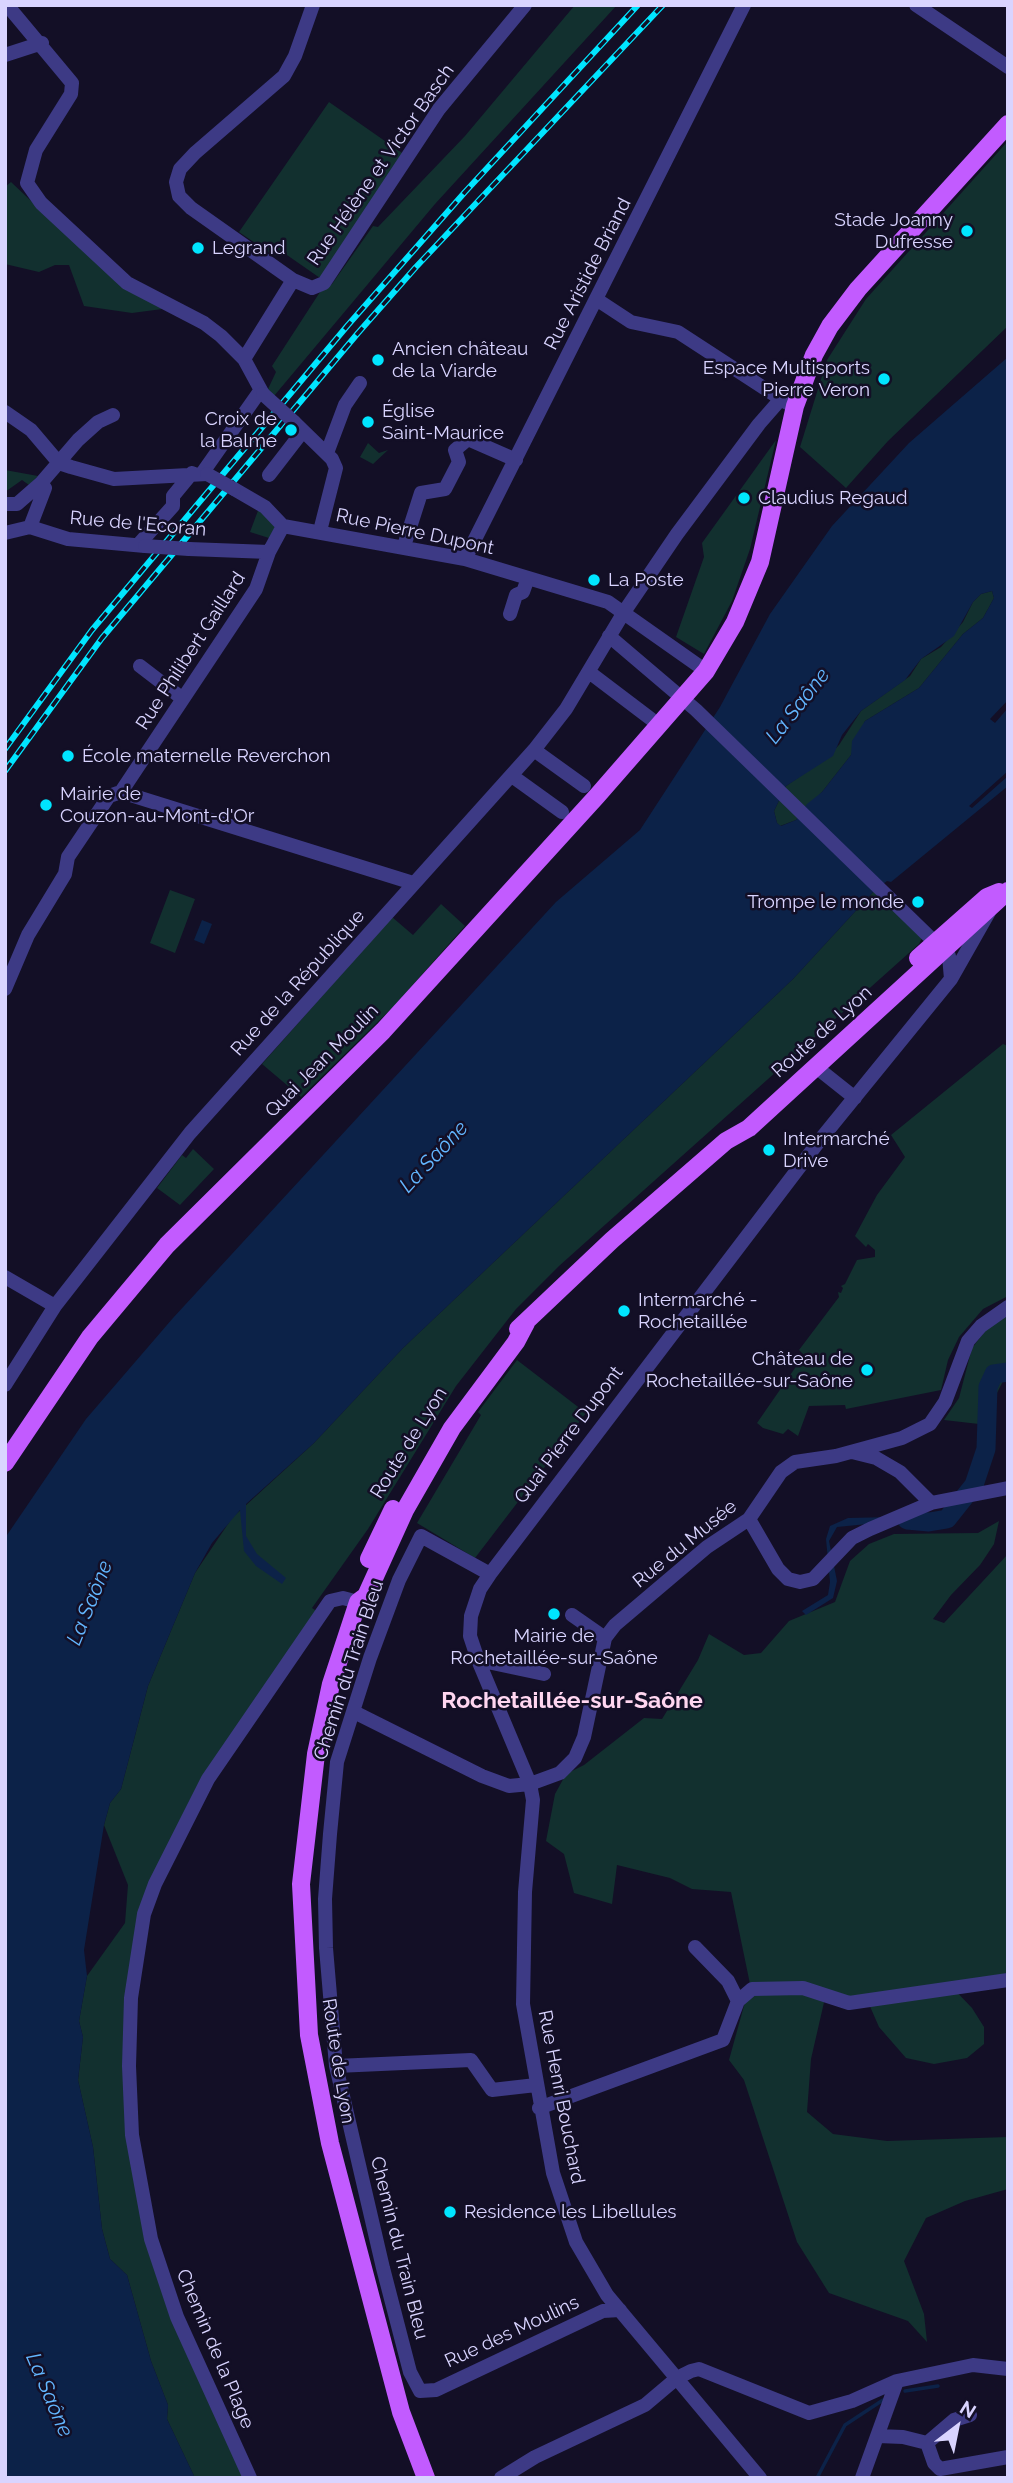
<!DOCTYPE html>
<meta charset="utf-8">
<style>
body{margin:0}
#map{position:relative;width:1013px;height:2483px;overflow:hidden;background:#130f26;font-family:Raleway,sans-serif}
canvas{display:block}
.frame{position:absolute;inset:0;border:7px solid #d9d4ff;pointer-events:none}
.north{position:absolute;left:922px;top:2392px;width:70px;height:70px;-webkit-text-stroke:5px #130f26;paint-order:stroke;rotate:32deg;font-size:19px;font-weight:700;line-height:28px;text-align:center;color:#d9d4ff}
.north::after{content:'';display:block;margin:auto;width:24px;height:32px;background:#d9d4ff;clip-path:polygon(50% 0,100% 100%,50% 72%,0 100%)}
</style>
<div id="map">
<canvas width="1013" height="2483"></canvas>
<div class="frame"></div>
<div class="north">N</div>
</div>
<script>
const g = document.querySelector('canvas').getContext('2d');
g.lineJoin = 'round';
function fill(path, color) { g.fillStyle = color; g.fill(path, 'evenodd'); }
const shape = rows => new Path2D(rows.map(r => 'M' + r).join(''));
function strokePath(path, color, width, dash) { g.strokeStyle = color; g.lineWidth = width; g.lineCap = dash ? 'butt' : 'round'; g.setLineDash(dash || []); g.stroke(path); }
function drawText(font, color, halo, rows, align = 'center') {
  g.font = font + ' Raleway,sans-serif'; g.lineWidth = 5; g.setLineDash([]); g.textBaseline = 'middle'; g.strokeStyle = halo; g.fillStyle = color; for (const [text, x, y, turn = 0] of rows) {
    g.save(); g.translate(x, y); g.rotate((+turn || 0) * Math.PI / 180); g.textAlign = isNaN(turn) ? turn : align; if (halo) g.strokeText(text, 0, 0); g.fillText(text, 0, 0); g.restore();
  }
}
const green = shape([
 [575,5,617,5,435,204,274,396,268,389,276,372,272,366,320,292,332,284,373,226,378,227,465,136],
 [329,102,405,155,320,278,284,253,274,256,239,232],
 [1008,141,1008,326,888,441,846,488,800,447,827,360,866,299],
 [11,182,117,282,170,308,132,313,84,306,69,265,55,265,39,272,5,264,5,187],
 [776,440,750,549,732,601,704,654,676,637,704,557,702,543],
 [368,443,379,453,388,450,373,464,360,457],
 [5,470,38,476,29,485,22,480,5,492],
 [259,508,275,527,269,538,250,532],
 [992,591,994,598,983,618,963,634,919,688,865,721,851,755,822,792,796,820,780,826,777,823,774,811,786,786,825,759,839,745,861,711,910,676,921,659,941,647,963,622,973,602,981,594],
 [170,890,195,899,175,953,150,943],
 [874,891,923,936,919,944,559,1266,516,1309,456,1386,368,1529,312,1608,318,1612,212,1766,150,1888,127,2010,148,2238,248,2478,195,2478,167,2419,168,2405,151,2361,127,2275,110,2259,102,2229,93,2147,78,2080,83,2037,79,2021,87,1976,125,1923,128,1885,104,1825,110,1803,121,1789,148,1686,195,1573,232,1518,314,1443,403,1348,793,979],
 [441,904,465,926,394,1006,301,1097,262,1064,392,917,413,935],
 [1003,1044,1008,1046,1008,1296,983,1309,959,1337,948,1360,941,1390,846,1409,845,1405,809,1406,798,1436,788,1429,783,1434,763,1428,757,1423,804,1355,799,1350,839,1297,838,1292,841,1293,843,1288,841,1286,845,1284,857,1260,875,1257,875,1250,868,1244,866,1247,855,1236,877,1195,905,1157,891,1135],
 [193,1149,214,1169,180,1205,157,1188,182,1155,186,1158],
 [1008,1315,1008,1371,992,1403,979,1424,944,1420,959,1398,972,1348,993,1321],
 [517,1360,586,1413,475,1558,417,1523,481,1415,478,1412],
 [999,1521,994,1544,980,1565,951,1595,933,1619,944,1623,1008,1554,1008,1973,950,1985,972,2008,984,2027,984,2044,967,2058,934,2064,906,2058,879,2027,865,1995,825,1998,811,2059,807,2112,833,2134,887,2141,1008,2137,1008,2189,965,2201,926,2218,904,2261,924,2314,927,2342,908,2321,829,2293,797,2242,744,2080,729,2060,750,1984,731,1892,692,1889,670,1878,617,1865,612,1904,574,1893,564,1854,546,1841,555,1794,566,1774,584,1765,644,1718,662,1719,698,1660,709,1634,744,1655,761,1653,789,1621,835,1602,850,1561,869,1544,894,1534,978,1533]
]);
const water = shape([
 [1008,357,1008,700,990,719,995,723,1008,708,1008,771,969,806,972,808,1008,776,1008,786,891,882,887,881,874,891,793,979,403,1348,314,1443,246,1504,246,1536,257,1554,286,1578,282,1584,256,1566,244,1551,240,1510,212,1543,195,1573,148,1686,121,1789,110,1803,104,1825,84,1950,87,1976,79,2021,83,2037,78,2080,93,2147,102,2229,110,2259,127,2275,151,2361,168,2405,167,2419,195,2478,5,2478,5,1538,86,1419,173,1318,556,902,640,830,720,707,770,614,832,526,909,443],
 [992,591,994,598,983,618,963,634,919,688,865,721,852,741,851,755,822,792,807,804,796,820,781,826,777,823,774,811,786,786,833,756,842,735,861,711,905,680,921,659,954,636,973,602,981,594],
 [202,920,212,924,204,944,194,940],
 [995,1367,1008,1367,1008,1377,998,1380,992,1388,989,1423,984,1433,985,1388],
 [989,1439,987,1457,974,1491,964,1492],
 [893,1517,934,1520,926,1525,898,1521,837,1527,829,1541,837,1581,833,1598,806,1615,802,1611,828,1595,830,1582,826,1539,830,1526,848,1518]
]);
const stream = shape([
 [905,2391,938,2386],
 [817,2478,845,2425,883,2400]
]);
const river = shape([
 [907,1520,929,1522,947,1519,974,1485,986,1449,988,1387,994,1374,1008,1372]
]);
const minor = shape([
 [7,5,72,83,71,94,36,150,27,183,41,203,127,283,204,323,221,336,244,359,263,394],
 [916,5,1008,67],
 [5,55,42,43],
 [293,280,191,208,179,196,176,182,180,169,195,153,284,76,295,56,313,5],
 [596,299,631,322,678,332,787,403],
 [244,359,293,280,312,288,324,283,439,109,525,5],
 [5,412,31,430,59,463,71,467,114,479,207,474],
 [294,422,332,459,336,468,320,531],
 [327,453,345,405,360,383],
 [203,472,260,391],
 [269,475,303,431],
 [234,489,265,507,283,526,465,559,608,602,706,671],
 [5,504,17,504,41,483,78,440,98,422,113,415],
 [30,527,45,488,41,483],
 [5,533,30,527,68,539,145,546],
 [138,545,173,506,173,496,192,473],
 [404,546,421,493,445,489,459,462,455,450,468,439,516,460],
 [189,549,269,552],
 [465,559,744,5],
 [510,614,516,595,523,592,528,578],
 [609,636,696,710,949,956,951,979],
 [140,666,183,699],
 [589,672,651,719],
 [534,750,584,786],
 [512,776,562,812],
 [121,792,256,589,269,552,283,526],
 [121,792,413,883],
 [5,989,28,935,65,874,68,857,109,796,121,792],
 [816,1067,855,1098],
 [5,1277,55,1306],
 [5,1385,55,1306,190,1133,534,750,566,709,624,612,677,534,759,424,780,400],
 [852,1452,876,1458,900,1472,931,1503],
 [749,1519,778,1569,788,1579,800,1582,813,1579,852,1538,870,1529,931,1503,1008,1488],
 [490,1574,421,1536,399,1580,370,1658,337,1762,330,1834,325,1899,326,1948,336,2066,383,2268,410,2372,420,2391,436,2390,603,2311,620,2310],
 [572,1615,605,1638],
 [478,1660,544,1674],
 [354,1712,482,1776,509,1786,530,1784,560,1773,575,1758,584,1737,605,1638,615,1625,707,1547,749,1519,781,1472,795,1462,836,1456,902,1438,930,1424,945,1402,968,1341,981,1326,1008,1307],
 [695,1947,728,1981,738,2001],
 [336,2066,471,2060,492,2090,536,2085],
 [539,2108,723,2040,738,2001,752,1989,803,1988,849,2003,1008,1980],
 [878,2436,903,2437,927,2443,934,2463,940,2469,1008,2457],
 [927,2443,954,2420,970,2415],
 [250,2478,177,2317,151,2239,132,2135,129,2066,131,1998,144,1914,155,1884,208,1779,330,1601,343,1598,358,1602],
 [501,2478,535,2457,645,2405,677,2378,691,2371,699,2369,809,2413,852,2401,897,2381,973,2365,1008,2369],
 [760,2478,607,2295,576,2242,553,2173,523,2004,525,1892,533,1800,530,1784,478,1660,470,1636,471,1616,480,1589,490,1574,820,1140,951,979,989,912],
 [862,2478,897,2381]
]);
const major = shape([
 [918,958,987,897,999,892],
 [518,1329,612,1240,726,1141,749,1128,1008,891],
 [5,1463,90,1337,167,1245,383,1031,597,796,706,671,735,622,760,562,795,406,814,355,830,326,858,289,1008,124],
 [369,1559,393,1509],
 [426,2478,401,2412,330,2143,309,2035,301,1884,316,1754,331,1684,358,1602,366,1596,405,1510,452,1428,516,1342,526,1323]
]);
const rail = shape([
 [5,749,92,630,348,325,465,192,638,5],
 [5,771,102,638,358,333,416,267,663,5]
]);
const minorBridge = shape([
 [263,394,294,422],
 [207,474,234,489],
 [145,546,189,549]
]);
const markers = [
 [967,231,7,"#00e5ff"],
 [198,248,7,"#00e5ff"],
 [378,360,7,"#00e5ff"],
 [884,379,7,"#00e5ff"],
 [368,422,7,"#00e5ff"],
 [291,430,7,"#00e5ff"],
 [744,498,7,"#00e5ff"],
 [594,580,7,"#00e5ff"],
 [68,756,7,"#00e5ff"],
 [46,805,7,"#00e5ff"],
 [918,902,7,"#00e5ff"],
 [769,1150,7,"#00e5ff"],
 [624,1311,7,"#00e5ff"],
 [867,1370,7,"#00e5ff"],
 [554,1614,7,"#00e5ff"],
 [450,2212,7,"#00e5ff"]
];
const streetNames = [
 ["Rue Hélène et Victor Basch",381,165,-55],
 ["Rue Aristide Briand",588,274,-63],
 ["Rue de l'Ecoran",138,524,5],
 ["Rue Pierre Dupont",415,532,12],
 ["Rue Philibert Gaillard",191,651,-57],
 ["Rue de la République",298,983,-48],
 ["Route de Lyon",822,1032,-42],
 ["Quai Jean Moulin",322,1061,-45],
 ["Quai Pierre Dupont",569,1435,-53],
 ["Route de Lyon",409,1443,-58],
 ["Rue du Musée",685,1544,-39],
 ["Chemin du Train Bleu",349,1670,-72],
 ["Route de Lyon",338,2061,81],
 ["Rue Henri Bouchard",561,2097,79],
 ["Chemin du Train Bleu",399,2248,76],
 ["Rue des Moulins",512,2332,-25],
 ["Chemin de la Plage",215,2349,67]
];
const poiNames = [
 ["Stade Joanny",953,220,"right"],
 ["Dufresse",953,242,"right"],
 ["Legrand",212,248],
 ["Ancien château",392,349],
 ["de la Viarde",392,371],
 ["Espace Multisports",870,368,"right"],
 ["Pierre Veron",870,390,"right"],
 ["Église",382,411],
 ["Saint-Maurice",382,433],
 ["Croix de",277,419,"right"],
 ["la Balme",277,441,"right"],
 ["Claudius Regaud",758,498],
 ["La Poste",608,580],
 ["École maternelle Reverchon",82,756],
 ["Mairie de",60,794],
 ["Couzon-au-Mont-d'Or",60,816],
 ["Trompe le monde",904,902,"right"],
 ["Intermarché",783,1139],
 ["Drive",783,1161],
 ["Intermarché -",638,1300],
 ["Rochetaillée",638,1322],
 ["Château de",853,1359,"right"],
 ["Rochetaillée-sur-Saône",853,1381,"right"],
 ["Mairie de",554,1636,"center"],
 ["Rochetaillée-sur-Saône",554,1658,"center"],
 ["Residence les Libellules",464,2212]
];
const waterNames = [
 ["La Saône",798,706,-52],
 ["La Saône",434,1157,-47],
 ["La Saône",90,1603,-68],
 ["La Saône",49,2395,67]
];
const quarterNames = [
 ["Rochetaillée-sur-Saône",572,1701]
];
fill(green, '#12302f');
fill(water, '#0c2248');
strokePath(stream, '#0c2248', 3.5);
strokePath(river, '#0c2248', 19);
strokePath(minor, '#3d3a85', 14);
strokePath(major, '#c25bff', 18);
strokePath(rail, '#00e5ff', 6);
strokePath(rail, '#130f26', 3.5, [10]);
strokePath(minorBridge, '#3d3a85', 14);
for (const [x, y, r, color] of markers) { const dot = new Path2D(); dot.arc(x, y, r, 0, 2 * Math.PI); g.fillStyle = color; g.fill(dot); strokePath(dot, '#130f26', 2.5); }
drawText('19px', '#d9d4ff', '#130f26', streetNames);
drawText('19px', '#d9d4ff', '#130f26', poiNames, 'left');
drawText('italic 21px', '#62b6ff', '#130f26', waterNames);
drawText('bold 23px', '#ffd6f0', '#130f26', quarterNames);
</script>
